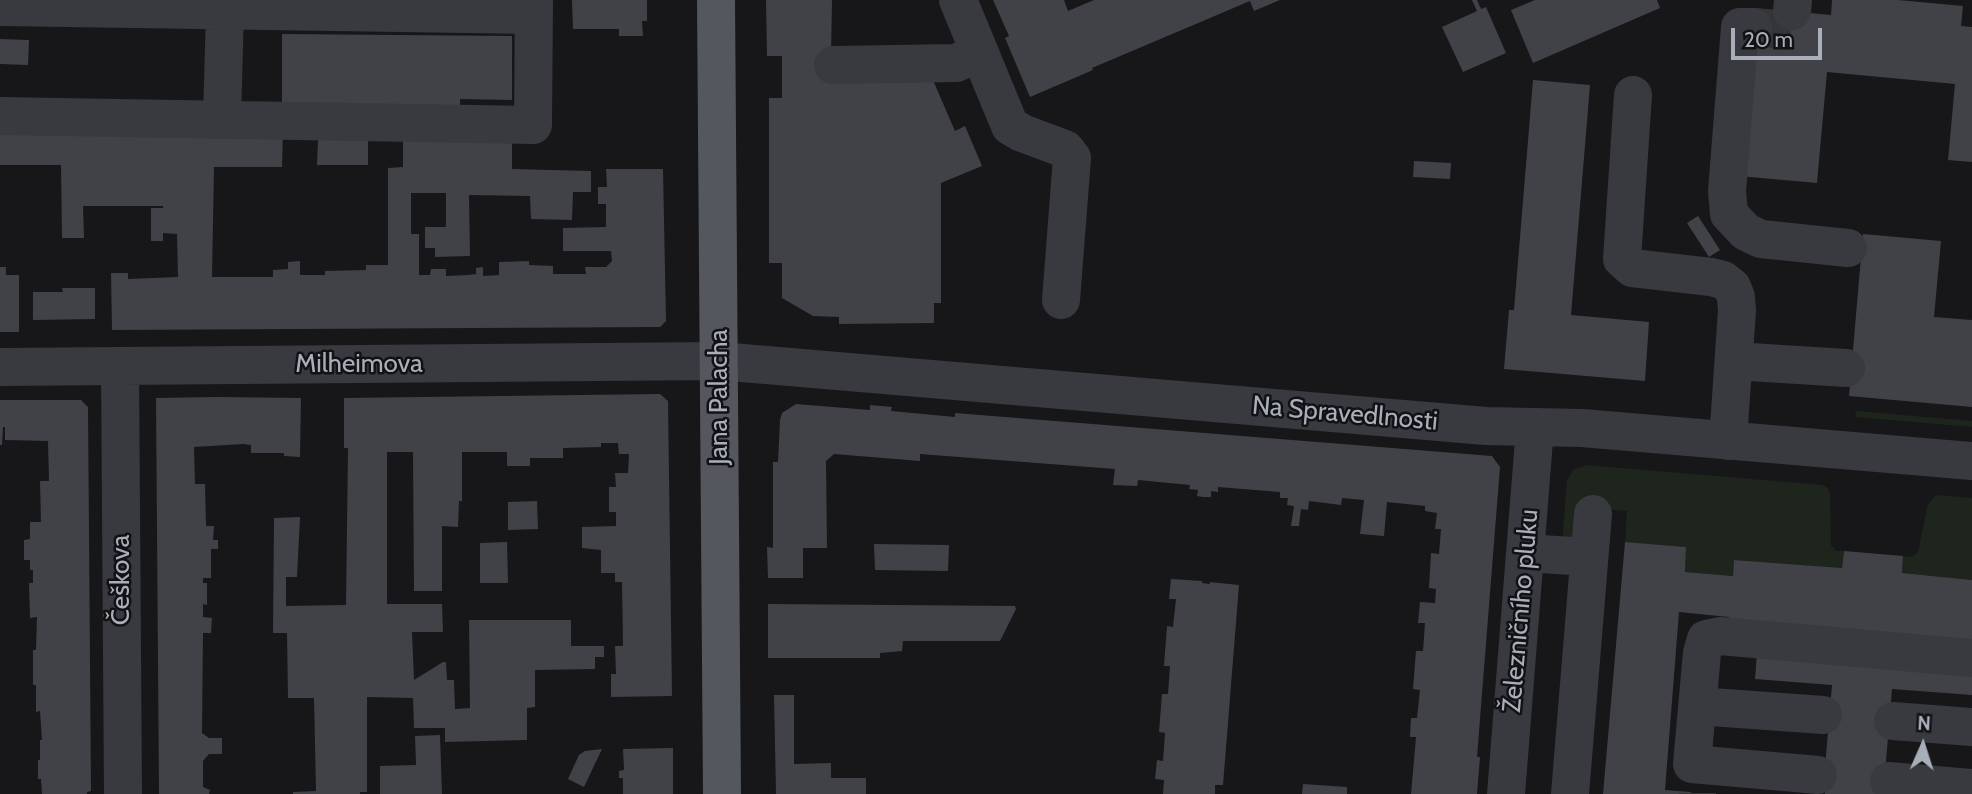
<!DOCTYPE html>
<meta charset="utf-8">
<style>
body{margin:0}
#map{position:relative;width:1972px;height:794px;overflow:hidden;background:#171719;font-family:Cabin,sans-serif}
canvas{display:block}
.north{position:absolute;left:1888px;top:710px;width:70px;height:70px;-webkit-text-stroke:5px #121215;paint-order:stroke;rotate:3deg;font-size:19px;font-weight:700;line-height:28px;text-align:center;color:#a9afba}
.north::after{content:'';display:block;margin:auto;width:24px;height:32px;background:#a9afba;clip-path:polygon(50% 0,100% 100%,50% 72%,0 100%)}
.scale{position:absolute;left:1731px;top:28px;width:91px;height:32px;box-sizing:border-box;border:4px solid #a9afba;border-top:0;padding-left:9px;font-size:21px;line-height:24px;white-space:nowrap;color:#a9afba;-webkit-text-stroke:5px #121215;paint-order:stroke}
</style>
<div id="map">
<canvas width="1972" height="794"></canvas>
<div class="north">N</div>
<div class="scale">20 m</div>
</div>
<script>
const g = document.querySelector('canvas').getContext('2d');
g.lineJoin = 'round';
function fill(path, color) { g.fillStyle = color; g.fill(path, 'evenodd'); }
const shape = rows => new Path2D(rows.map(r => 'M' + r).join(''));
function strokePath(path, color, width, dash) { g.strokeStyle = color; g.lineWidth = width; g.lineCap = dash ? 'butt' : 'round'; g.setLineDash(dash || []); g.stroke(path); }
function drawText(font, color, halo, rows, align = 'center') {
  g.font = font + ' Cabin,sans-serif'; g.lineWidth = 5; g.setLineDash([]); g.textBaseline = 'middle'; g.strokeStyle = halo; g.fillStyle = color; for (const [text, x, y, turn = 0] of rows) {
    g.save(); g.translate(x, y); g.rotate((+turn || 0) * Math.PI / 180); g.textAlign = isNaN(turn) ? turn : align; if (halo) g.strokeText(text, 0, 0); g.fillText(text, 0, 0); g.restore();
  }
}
const green = shape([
 [1856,411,1972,421,1972,427,1855,417],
 [1587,465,1822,485,1828,488,1830,493,1831,545,1836,551,1844,551,1842,568,1735,560,1733,576,1685,572,1686,547,1625,542,1627,511,1587,508,1584,536,1562,546,1567,480,1573,470],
 [1936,495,1972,498,1972,580,1902,573,1903,556,1912,557,1918,552,1928,504]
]);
const building = shape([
 [572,0,647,0,647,21,642,21,643,36,619,36,619,29,573,29],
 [766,0,832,0,831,56,932,78,955,131,965,126,982,166,941,183,941,303,934,303,934,323,839,324,839,317,813,316,782,298,782,263,769,263,769,98,782,98,782,56,767,56],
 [993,0,1064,0,1068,11,1094,0,1280,0,1254,11,1250,1,1092,68,1093,70,1030,97,1005,38,1009,36],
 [1472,0,1477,0,1481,9,1486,7,1506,53,1463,72,1442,27,1477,11],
 [1535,0,1657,0,1660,8,1533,63,1511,10],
 [1832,0,1898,0,1963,6,1961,26,1972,27,1972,162,1948,160,1955,84,1827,72,1817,183,1739,176,1754,8,1831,15],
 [282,34,512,36,512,100,460,99,460,109,282,107],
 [0,39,29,40,28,65,0,64],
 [1533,80,1590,85,1571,315,1649,322,1645,381,1504,369,1509,310,1514,310],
 [0,129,283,130,282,167,214,167,212,277,273,277,273,270,288,269,288,262,300,261,300,275,325,275,325,271,366,270,366,265,388,265,388,168,403,167,403,141,512,141,512,169,591,171,591,192,573,192,572,220,531,219,530,196,469,195,470,256,435,257,435,248,425,248,425,227,446,227,446,193,411,193,411,234,419,234,419,275,430,275,431,269,446,269,446,276,468,275,476,274,476,268,483,267,483,276,499,275,499,262,529,261,529,265,553,266,553,274,586,274,585,267,606,267,612,261,611,251,563,251,563,228,606,227,606,204,598,204,598,187,607,187,606,169,663,169,666,321,660,327,112,330,111,273,128,273,128,279,178,277,177,234,163,233,163,241,151,241,151,208,163,208,163,206,83,206,84,238,62,238,61,165,0,165],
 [318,140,368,140,368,165,317,165],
 [1414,161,1451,163,1450,179,1413,177],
 [1698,216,1720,250,1709,257,1687,223],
 [1863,234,1941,241,1934,317,1972,320,1972,407,1849,396],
 [0,267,6,267,6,275,19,275,19,332,0,332],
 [62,288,95,288,95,319,33,320,33,292,63,292],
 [660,394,668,401,672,696,611,697,611,674,616,674,615,646,623,646,622,582,615,582,615,573,601,573,601,550,582,548,582,527,616,526,616,512,609,512,609,487,616,487,615,473,628,473,629,454,619,454,618,443,601,443,601,447,563,448,563,458,530,458,530,466,507,466,507,452,462,452,462,501,459,501,458,527,442,526,442,591,414,591,413,452,387,452,387,604,442,604,443,632,412,632,414,680,443,662,446,662,447,680,454,680,455,709,470,708,469,620,571,620,571,646,604,646,604,657,595,657,595,669,535,670,535,707,527,708,527,740,445,742,445,728,414,728,413,698,367,697,367,792,360,792,360,794,293,794,293,792,316,791,314,698,288,698,287,633,273,633,274,518,300,517,297,577,286,577,286,606,346,605,348,448,344,448,344,398],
 [217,397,301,398,300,457,284,456,284,453,251,453,251,445,243,444,194,447,195,484,205,484,206,526,214,526,213,540,218,540,218,549,211,549,211,578,203,578,203,583,207,583,207,605,203,604,203,617,212,618,211,633,203,633,202,733,209,738,222,738,222,754,209,754,203,761,203,787,210,790,209,794,159,794,156,398],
 [0,400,81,400,88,407,91,791,87,792,87,794,42,794,41,779,38,779,38,760,40,760,40,740,42,740,40,711,36,712,36,685,33,685,33,650,36,650,37,617,30,618,29,583,33,583,33,570,30,570,30,560,24,560,24,540,30,539,30,522,41,522,40,481,49,481,48,441,5,440,5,427,3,427,2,445,0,445],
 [796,404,870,410,870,405,892,407,891,411,955,417,955,413,1492,456,1500,467,1477,757,1480,757,1477,794,1411,794,1416,737,1410,737,1411,718,1417,718,1420,690,1413,689,1416,651,1423,651,1425,623,1418,623,1420,602,1435,603,1436,589,1429,588,1431,553,1439,554,1441,529,1435,529,1437,513,1425,511,1425,506,1387,502,1384,536,1360,534,1364,500,1342,498,1341,505,1309,501,1308,510,1301,509,1299,526,1291,526,1294,506,1287,505,1288,498,1280,498,1280,492,1218,487,1218,492,1211,491,1211,497,1203,497,1197,496,1198,490,1189,489,1190,485,1138,480,1137,486,1113,485,1115,469,920,454,920,461,834,454,826,461,827,548,803,548,803,578,768,578,767,547,773,548,773,462,778,462,780,420,782,413],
 [537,501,538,529,508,530,508,502],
 [507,542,508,583,480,583,480,543],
 [1625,542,1686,547,1685,572,1733,576,1734,560,1842,568,1844,551,1903,556,1902,573,1972,580,1972,644,1728,623,1729,617,1679,612,1665,790,1691,792,1691,794,1603,794],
 [874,544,949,545,948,571,875,570],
 [1171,579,1202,581,1202,583,1210,584,1210,582,1239,585,1223,785,1215,785,1215,794,1163,794,1164,780,1155,779,1157,760,1163,761,1165,733,1159,732,1162,694,1168,694,1170,666,1164,666,1167,626,1173,627,1176,599,1169,599],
 [768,604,1015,606,1016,609,1000,641,903,641,902,651,880,653,880,658,768,658],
 [1757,653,1972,666,1972,695,1892,689,1884,785,1880,794,1825,794,1826,781,1824,780,1832,685,1755,679],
 [774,695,794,695,794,764,831,763,831,778,866,778,866,794,776,794],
 [440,735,442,794,380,794,380,766,416,765,415,736],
 [673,748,673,794,623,794,623,778,619,778,619,771,624,770,623,749],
 [602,749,584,787,568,779,579,755,585,751],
 [1303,784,1347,787,1347,794,1302,794]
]);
const minorTunnel = shape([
 [1753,27,1791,31,1792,11],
 [1697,794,1697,793]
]);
const minor = shape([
 [958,0,1010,126,1022,133,1065,149,1072,158,1061,300],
 [0,7,534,15],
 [1792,11,1793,0],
 [1753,27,1740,27,1727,191,1729,214,1746,232,1761,239,1848,248],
 [833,65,956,63,979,53],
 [1633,95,1622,259,1632,268,1711,277,1723,280,1732,287,1736,297,1737,310,1728,441],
 [0,116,533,125,534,0],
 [222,119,225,10],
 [1734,361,1846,368],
 [120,366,123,794],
 [0,367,719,361,1486,426,1582,428,1972,461],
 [1525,553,1589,557],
 [1697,706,1823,715],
 [1893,721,1972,727],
 [1818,775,1692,764,1702,653,1706,639,1720,636,1972,658],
 [1889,781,1972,788],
 [1506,794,1535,427],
 [1570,794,1593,514]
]);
const major = shape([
 [716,0,722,794]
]);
const streetNames = [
 ["Milheimova",359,364],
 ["Jana Palacha",719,397,-90],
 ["Na Spravedlnosti",1345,414,5],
 ["Češkova",121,580,-90],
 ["Železničního pluku",1521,611,-85]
];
fill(green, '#1d251d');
fill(building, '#414247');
strokePath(minorTunnel, '#343539', 38, [38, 19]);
strokePath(minor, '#383a3f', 38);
strokePath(major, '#54575e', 38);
drawText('26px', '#a9afba', '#121215', streetNames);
</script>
